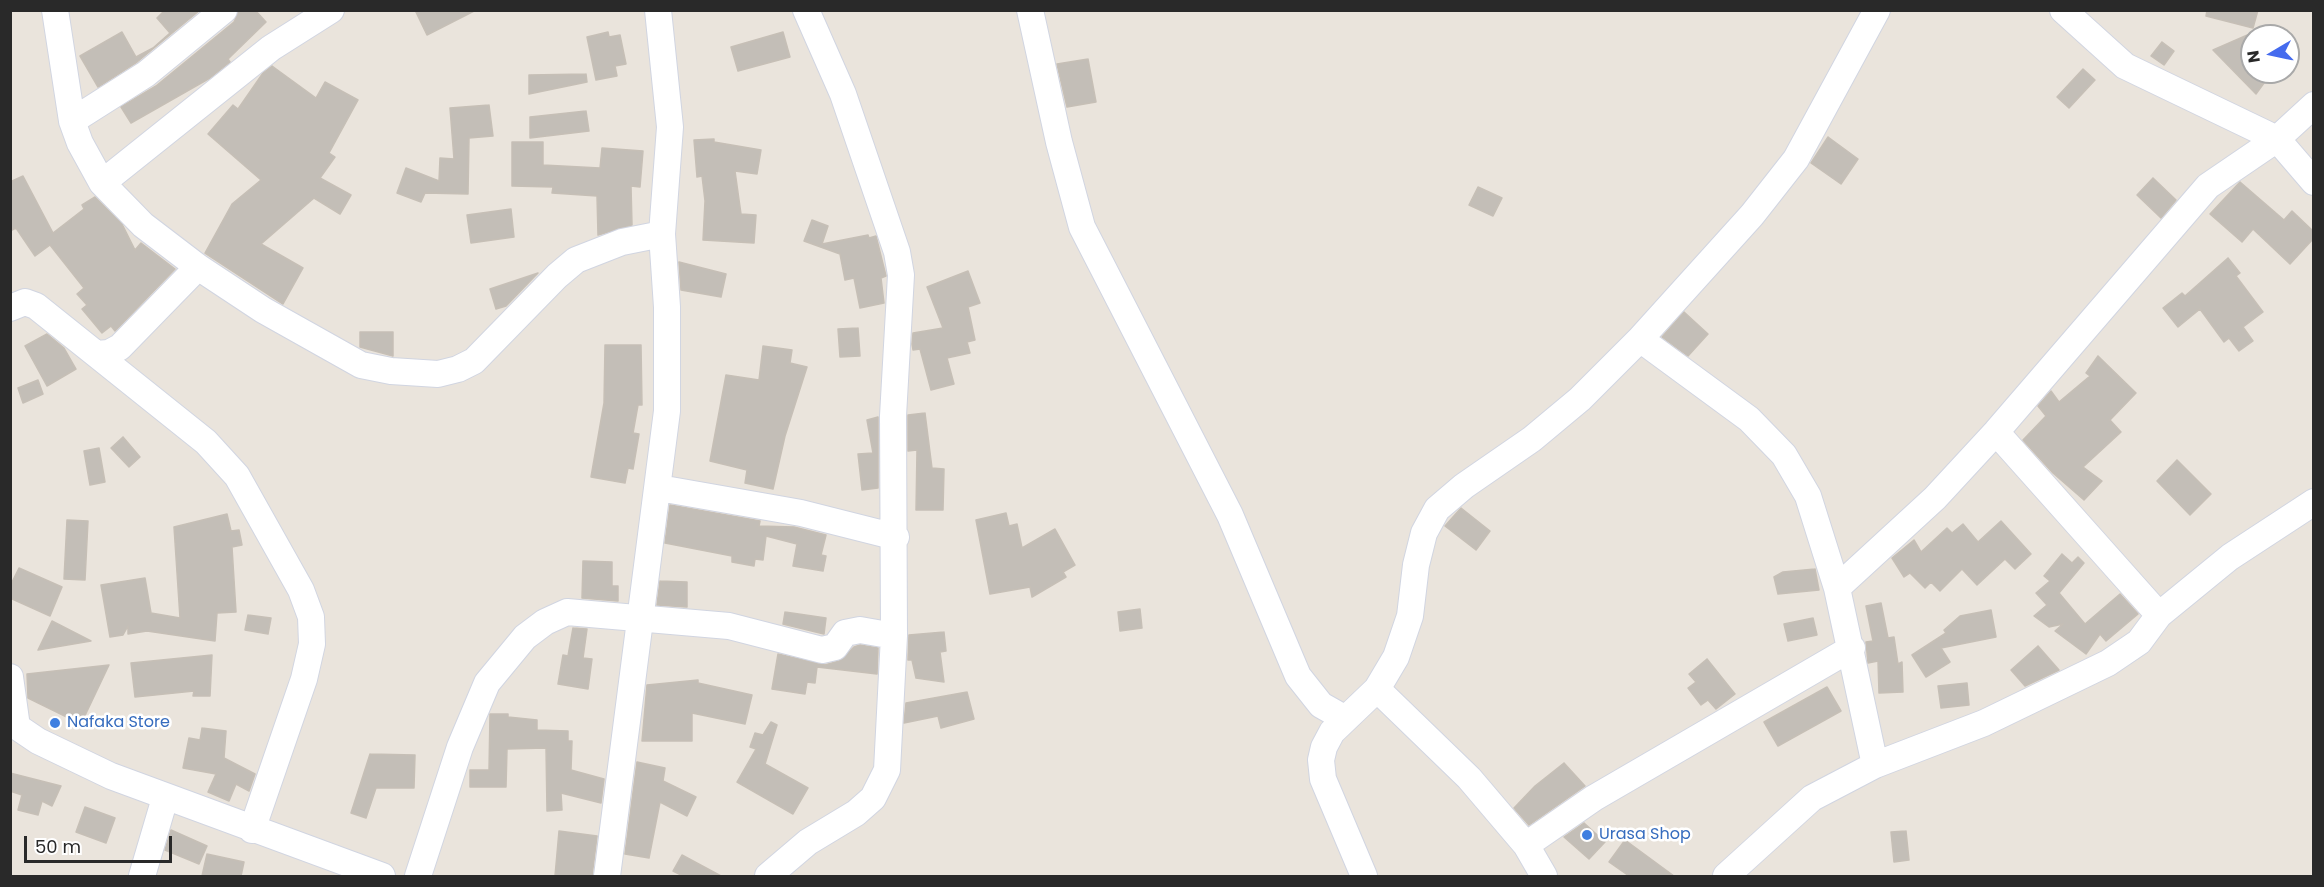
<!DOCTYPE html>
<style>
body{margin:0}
#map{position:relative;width:2324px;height:887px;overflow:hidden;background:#eae4dc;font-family:Poppins,sans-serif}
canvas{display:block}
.frame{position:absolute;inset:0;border:12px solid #292929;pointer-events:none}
.north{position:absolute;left:2240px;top:24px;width:60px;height:60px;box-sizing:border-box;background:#fff;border:2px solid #a9a9a9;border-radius:50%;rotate:261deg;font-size:16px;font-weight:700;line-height:24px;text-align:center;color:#292929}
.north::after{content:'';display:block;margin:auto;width:21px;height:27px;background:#456bee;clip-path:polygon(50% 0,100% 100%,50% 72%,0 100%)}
.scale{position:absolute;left:24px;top:836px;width:148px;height:27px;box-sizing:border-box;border:3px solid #292929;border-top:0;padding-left:8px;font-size:18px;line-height:21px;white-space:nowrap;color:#292929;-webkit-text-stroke:4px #fff;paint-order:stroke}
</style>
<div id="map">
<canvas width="2324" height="887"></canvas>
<div class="frame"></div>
<div class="north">N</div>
<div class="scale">50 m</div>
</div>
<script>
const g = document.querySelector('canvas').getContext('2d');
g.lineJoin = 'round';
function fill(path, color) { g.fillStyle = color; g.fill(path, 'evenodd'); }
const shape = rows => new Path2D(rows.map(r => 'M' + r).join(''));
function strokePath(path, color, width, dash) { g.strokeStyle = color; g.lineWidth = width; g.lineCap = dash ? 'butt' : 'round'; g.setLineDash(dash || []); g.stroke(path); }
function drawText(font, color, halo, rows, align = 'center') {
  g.font = font + ' Poppins,sans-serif'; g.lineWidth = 5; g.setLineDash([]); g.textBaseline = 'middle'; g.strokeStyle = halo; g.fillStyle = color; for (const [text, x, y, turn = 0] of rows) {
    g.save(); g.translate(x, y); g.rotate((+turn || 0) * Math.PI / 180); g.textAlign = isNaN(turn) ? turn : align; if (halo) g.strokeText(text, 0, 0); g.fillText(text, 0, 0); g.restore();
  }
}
const building = shape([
 [165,10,200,10,137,62,98,87,80,56,122,32,136,57,153,48,170,33,157,18,165,10],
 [239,10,255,10,266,22,228,59,230,62,210,78,131,123,121,107,156,86,234,22,239,10],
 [415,10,476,10,427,35,415,10],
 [2207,10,2258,10,2253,28,2206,16,2207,10],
 [608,32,609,37,620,35,626,64,615,66,617,76,596,80,587,37,608,32],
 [783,32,790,57,738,71,731,47,783,32],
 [2252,33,2252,72,2272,72,2256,94,2213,50,2252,33],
 [2162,42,2174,51,2164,65,2151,56,2162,42],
 [1088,59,1096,102,1067,107,1057,64,1088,59],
 [272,66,316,98,325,82,358,100,329,153,335,157,320,178,351,195,340,214,314,198,261,244,303,268,283,304,205,253,232,204,261,180,208,134,233,105,238,109,263,73,272,66],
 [2083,69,2095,80,2069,108,2057,97,2083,69],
 [586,74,587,82,529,94,529,75,586,74],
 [489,105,493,136,469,138,468,194,425,193,421,202,397,193,406,168,439,181,440,158,454,159,450,108,489,105],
 [586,111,589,131,530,138,530,117,586,111],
 [1828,137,1858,159,1841,184,1811,163,1828,137],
 [714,139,714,142,761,150,757,174,735,171,741,214,756,215,754,243,703,240,705,201,702,176,697,177,694,140,714,139],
 [512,142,543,142,543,165,600,168,602,148,643,151,640,187,631,186,632,225,598,235,597,196,552,193,553,187,512,186,512,142],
 [23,176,53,233,84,209,82,205,95,197,122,224,135,250,141,243,175,269,115,331,111,326,102,333,82,309,87,305,77,294,84,288,50,245,35,256,16,228,10,231,10,182,23,176],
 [2153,178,2176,200,2161,218,2137,195,2153,178],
 [2240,182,2284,220,2292,211,2313,231,2313,239,2290,264,2253,229,2242,242,2210,214,2240,182],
 [1478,187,1502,198,1493,216,1469,205,1478,187],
 [511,209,514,237,471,243,467,215,511,209],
 [812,220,828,226,822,244,868,235,869,238,876,236,886,276,881,278,884,303,860,308,854,278,845,280,840,254,804,241,812,220],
 [2228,258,2240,273,2236,276,2263,312,2243,327,2253,341,2239,351,2229,338,2224,342,2200,309,2178,327,2163,308,2182,293,2185,296,2228,258],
 [679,262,726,274,721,297,681,290,679,262],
 [968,271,980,303,968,307,975,340,967,342,970,353,947,358,954,384,931,390,920,349,913,350,912,344,913,333,943,328,927,287,968,271],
 [538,273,506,306,496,309,490,289,538,273],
 [1684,312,1708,334,1688,356,1662,337,1684,312],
 [858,328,860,356,840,357,838,329,858,328],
 [360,332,393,332,393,356,360,347,360,332],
 [47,334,64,348,76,369,47,386,25,346,47,334],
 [605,345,641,345,642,405,638,405,633,433,639,434,633,469,628,468,625,483,591,477,604,403,605,345],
 [763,346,792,350,790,363,807,367,785,436,773,489,745,483,747,470,710,461,726,375,759,380,763,346],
 [2098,356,2136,393,2110,420,2121,432,2083,467,2102,481,2084,500,2053,473,2023,440,2046,416,2038,406,2051,391,2059,402,2090,376,2086,373,2098,356],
 [38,380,43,394,23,403,18,388,38,380],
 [925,413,932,468,944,469,943,510,916,510,917,450,908,451,908,415,925,413],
 [878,417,878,488,862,490,858,454,873,453,867,420,878,417],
 [123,437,140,457,129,467,111,448,123,437],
 [99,448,105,482,90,485,84,451,99,448],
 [2177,460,2211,494,2190,515,2157,481,2177,460],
 [670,505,760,521,759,526,794,527,826,535,821,555,826,556,823,571,793,566,797,544,766,536,763,560,755,559,754,566,732,562,732,556,665,543,670,505],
 [1461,508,1490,531,1476,550,1445,526,1461,508],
 [1006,513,1009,526,1017,524,1022,548,1055,529,1075,565,1063,572,1066,577,1032,597,1030,587,990,594,976,520,1006,513],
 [227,514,231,531,239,530,242,545,232,547,236,612,217,613,215,641,147,631,128,634,128,626,123,635,110,637,101,585,145,578,151,613,180,618,174,527,227,514],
 [67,520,88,521,85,580,64,579,67,520],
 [2001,521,2031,554,2015,569,2005,559,1977,585,1962,569,1940,591,1931,582,1925,588,1910,573,1904,577,1892,558,1914,540,1921,552,1947,528,1952,533,1963,524,1978,542,2001,521],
 [2062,554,2072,563,2078,557,2084,563,2059,593,2085,624,2120,594,2138,614,2106,641,2100,634,2086,654,2055,631,2063,624,2049,627,2034,616,2047,605,2036,593,2050,581,2044,576,2062,554],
 [583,561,612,562,612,586,618,586,618,601,582,598,583,561],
 [19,568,62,587,50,616,10,598,10,586,19,568],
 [1815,569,1819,590,1778,594,1774,577,1783,572,1815,569],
 [660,581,687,582,687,607,657,605,660,581],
 [1881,603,1888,638,1894,637,1898,664,1902,662,1903,692,1879,693,1878,661,1868,663,1866,642,1873,641,1866,606,1881,603],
 [1140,609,1142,628,1120,631,1118,612,1140,609],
 [1991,610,1996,637,1941,648,1950,662,1926,677,1912,655,1946,633,1944,630,1960,616,1991,610],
 [785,612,826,618,824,634,783,624,785,612],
 [248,615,271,618,268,634,245,630,248,615],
 [1813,618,1817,635,1788,641,1784,624,1813,618],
 [52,621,91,641,38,650,52,621],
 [573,628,587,629,583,658,592,659,588,689,558,684,563,655,568,656,573,628],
 [944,632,946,651,940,652,944,682,916,678,912,660,908,660,909,635,944,632],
 [860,645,878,648,877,674,817,667,815,683,807,682,805,694,772,689,778,654,825,665,839,661,854,647,860,645],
 [2038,646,2059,670,2025,686,2011,670,2038,646],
 [212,655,210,696,193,696,194,691,135,697,131,663,212,655],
 [1707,659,1735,694,1716,709,1708,700,1701,705,1688,688,1696,682,1689,674,1707,659],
 [109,665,81,724,28,698,27,674,109,665],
 [698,680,698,683,752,695,745,724,692,713,692,741,642,741,647,685,698,680],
 [1967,683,1969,705,1941,708,1938,686,1967,683],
 [1827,687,1841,711,1778,746,1764,722,1827,687],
 [967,692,974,719,941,728,938,716,904,723,906,703,967,692],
 [490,714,508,714,508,717,537,720,537,730,568,731,568,741,572,741,571,770,604,779,601,803,561,793,562,810,547,811,546,748,507,749,506,787,470,787,470,770,489,770,490,714],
 [771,722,777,725,765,764,808,788,793,814,737,782,756,749,750,747,755,733,763,735,771,722],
 [202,728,226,731,224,758,255,774,249,791,236,784,229,801,208,792,216,774,183,768,189,738,200,740,202,728],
 [370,754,415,755,414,788,376,788,366,818,351,813,370,754],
 [637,762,665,768,663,781,696,797,687,816,660,802,649,858,625,854,637,762],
 [1564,763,1585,786,1529,825,1514,808,1535,786,1564,763],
 [10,773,61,786,52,806,42,801,38,815,18,810,22,795,10,791,10,773],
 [85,807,115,818,106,843,76,832,85,807],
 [1584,823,1605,842,1589,859,1564,837,1584,823],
 [171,830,207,846,199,864,165,850,171,830],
 [559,831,597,836,592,876,555,876,559,831],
 [1906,831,1909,860,1894,862,1891,832,1906,831],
 [1625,840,1674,876,1629,876,1609,862,1625,840],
 [207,854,244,862,241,876,202,876,207,854],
 [682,855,721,876,683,876,673,871,682,855]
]);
const minor = shape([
 [55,10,72,121,80,143,102,183,143,225,198,267,263,310,361,365,391,371,438,374,458,369,474,361,557,276,576,260,622,242,662,234],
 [1030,10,1059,142,1082,227,1230,515,1298,676,1321,705,1344,718],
 [2063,10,2125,66,2277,139,2314,182],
 [72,121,146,74,224,10],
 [102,183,271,48,331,10],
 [10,308,25,302,36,306,96,354,109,353,120,347,198,267],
 [1640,339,1749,419,1784,455,1808,496,1837,588,1875,765],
 [96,354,206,442,237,476,301,590,311,617,312,644,304,679,252,830],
 [1996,432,2159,615],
 [659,488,801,513,896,537],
 [1837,588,1935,498,1996,432,2208,186,2277,139,2314,105],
 [10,677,17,727],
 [1377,689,1469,778,1526,845,1544,876],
 [10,722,38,741,111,776,382,876],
 [1526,845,1594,798,1852,648],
 [142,876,165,798],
 [418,876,460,747,487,683,525,637,545,622,567,612,729,626,822,650,835,647,845,633,860,630,894,636],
 [607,876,667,411,667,307,662,234,670,127,658,10],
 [768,876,808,842,856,813,873,798,887,770,894,636,893,416,901,275,897,252,843,94,806,10],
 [1364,876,1323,779,1321,760,1324,747,1332,732,1377,689,1396,657,1410,616,1416,565,1424,533,1437,509,1464,486,1532,439,1580,399,1640,339,1752,215,1796,159,1877,10],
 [1726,876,1812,798,1875,765,1984,723,2108,663,2139,642,2159,615,2230,557,2314,502]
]);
const markers = [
 [55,723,6,"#3f7fe0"],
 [1587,835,6,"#3f7fe0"]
];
const shopNames = [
 ["Nafaka Store",67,723],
 ["Urasa Shop",1599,835]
];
fill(building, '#c3beb7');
strokePath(building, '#c6bfb6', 1.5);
strokePath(minor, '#d1d5e1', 28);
strokePath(minor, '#fff', 26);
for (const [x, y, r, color] of markers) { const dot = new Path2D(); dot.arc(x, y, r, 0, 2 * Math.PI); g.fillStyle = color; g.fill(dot); strokePath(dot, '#fff', 2); }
drawText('16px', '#366cbe', '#fff', shopNames, 'left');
</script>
